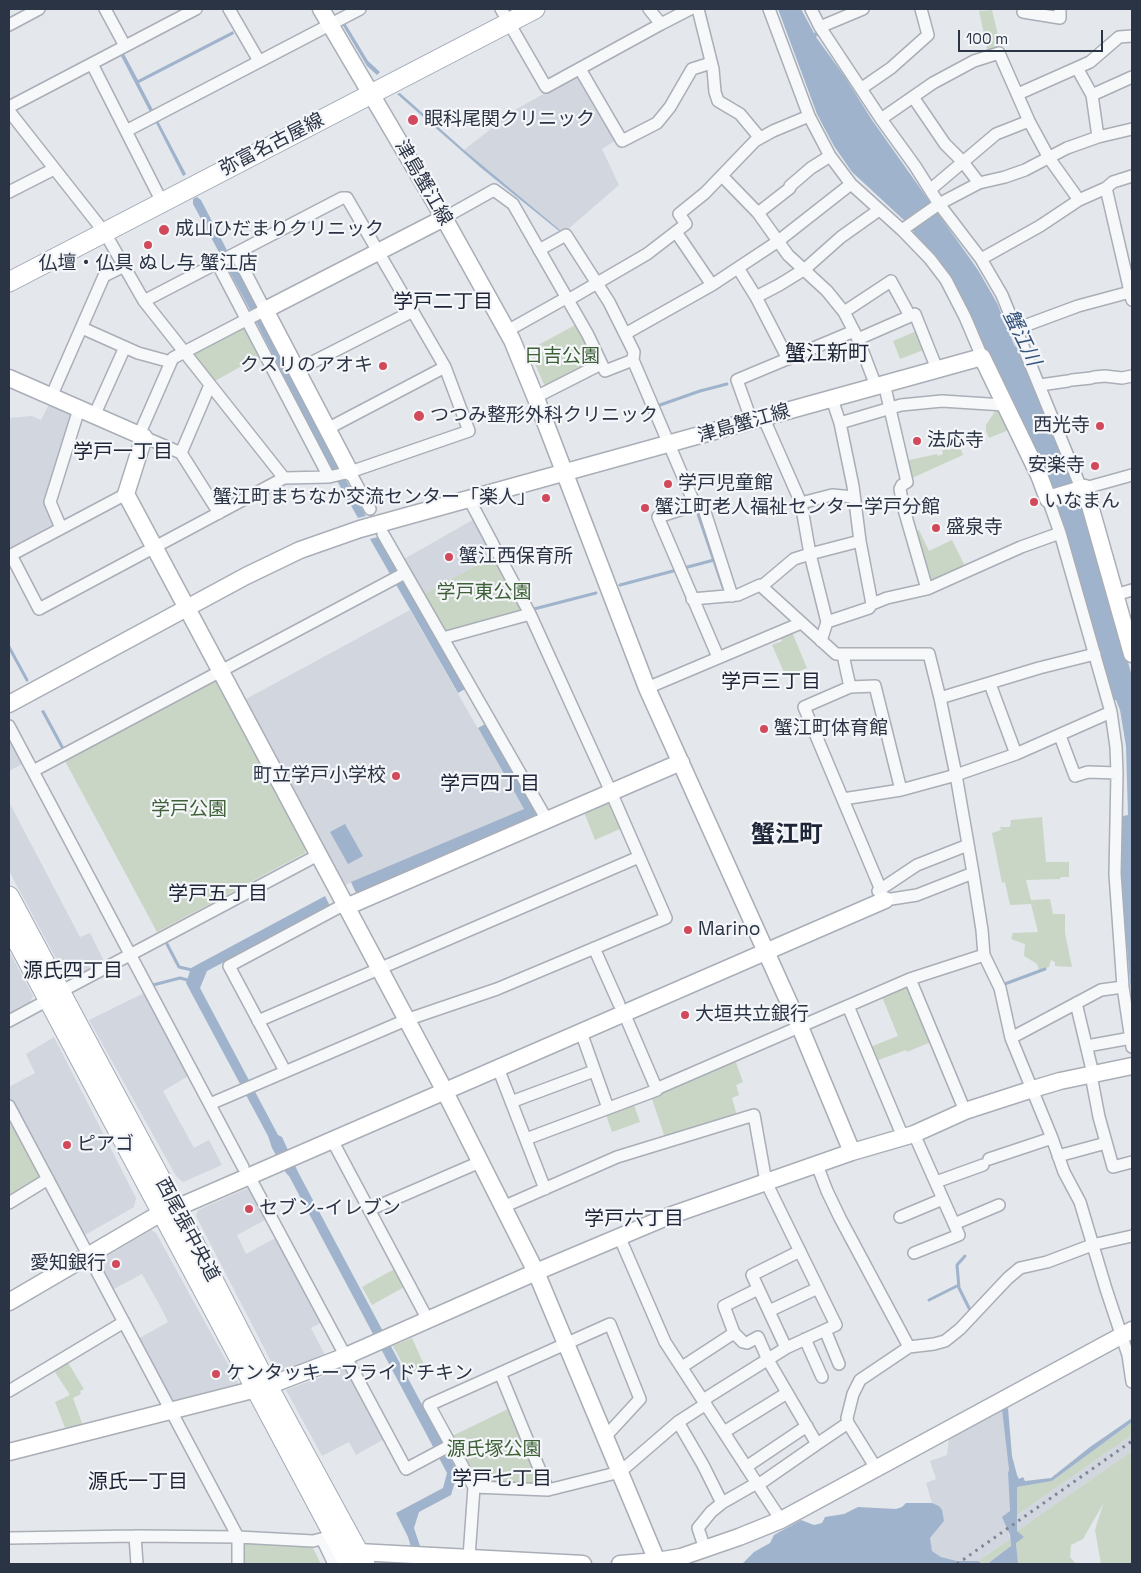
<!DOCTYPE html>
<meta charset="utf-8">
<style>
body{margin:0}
#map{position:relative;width:1141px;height:1573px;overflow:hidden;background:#e4e7ec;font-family:"Space Grotesk",sans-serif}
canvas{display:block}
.frame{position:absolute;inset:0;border:10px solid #2b3445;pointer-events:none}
.scale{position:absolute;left:958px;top:30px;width:145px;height:22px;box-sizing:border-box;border:2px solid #2b3445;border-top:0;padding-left:6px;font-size:15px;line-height:18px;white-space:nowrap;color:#2b3445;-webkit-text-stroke:4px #f4f6f9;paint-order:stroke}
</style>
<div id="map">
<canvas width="1141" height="1573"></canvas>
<div class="frame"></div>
<div class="scale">100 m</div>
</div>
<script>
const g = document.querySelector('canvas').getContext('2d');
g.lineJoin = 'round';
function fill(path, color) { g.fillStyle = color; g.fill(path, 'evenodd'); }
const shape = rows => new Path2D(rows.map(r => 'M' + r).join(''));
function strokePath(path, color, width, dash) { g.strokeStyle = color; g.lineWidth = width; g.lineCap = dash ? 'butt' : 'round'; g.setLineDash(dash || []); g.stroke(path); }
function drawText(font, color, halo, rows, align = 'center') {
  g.font = font + ' "Space Grotesk","Noto Sans JP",sans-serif'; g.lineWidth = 4.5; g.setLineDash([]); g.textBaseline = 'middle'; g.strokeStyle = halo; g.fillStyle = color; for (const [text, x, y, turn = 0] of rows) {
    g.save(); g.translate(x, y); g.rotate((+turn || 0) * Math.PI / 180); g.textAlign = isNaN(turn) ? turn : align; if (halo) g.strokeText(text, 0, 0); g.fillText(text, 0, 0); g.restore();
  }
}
const built = shape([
 [575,76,579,77,616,140,602,149,619,185,566,231,560,230,464,150,515,110],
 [49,404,71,413,72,417,46,503,54,524,9,548,9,418,32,416,41,420],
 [476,518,495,555,424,594,404,559],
 [410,610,524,809,345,885,246,699],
 [9,735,24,763,9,771],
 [9,802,80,937,90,933,104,961,70,980,67,979,9,871],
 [9,951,33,996,30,1003,9,1014],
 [146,992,190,1075,163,1091,194,1148,209,1140,222,1165,183,1182,176,1176,89,1020],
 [54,1037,136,1198,134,1207,85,1235,81,1235,9,1099,9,1087,35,1073,26,1054],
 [248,1188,252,1190,267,1219,237,1235,246,1254,277,1237,322,1322,311,1328,327,1359,282,1376,277,1373,196,1216,198,1210],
 [151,1230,156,1233,240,1386,175,1403,171,1401,138,1339,168,1322,158,1302,142,1274,112,1290,98,1264,99,1261],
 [341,1367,347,1369,384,1439,356,1455,349,1442,322,1456,286,1390,321,1377],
 [1002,1410,1009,1470,1008,1473,1010,1511,1006,1523,1010,1539,978,1561,957,1561,941,1557,932,1551,929,1542,930,1538,944,1521,939,1506,932,1503,926,1483,936,1479,930,1461,947,1455,949,1438],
 [1132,1435,1132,1451,1017,1531,1017,1515]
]);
const green = shape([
 [992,10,997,31,999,49,988,53,979,11],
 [577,324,596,364,546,389,529,350],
 [242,328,246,329,260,356,213,382,192,357,194,353],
 [919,330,926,349,900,359,893,341],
 [997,408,1011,429,989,438,986,431,986,425],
 [960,447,963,455,910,479,905,461,937,454,938,456,943,454,942,450,948,448,949,450],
 [919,530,929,551,952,540,966,568,929,585,914,532],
 [495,555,524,610,445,632,424,594],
 [792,632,807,668,786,677,772,645,782,641,780,637],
 [210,680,217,682,306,846,305,853,157,932,64,759],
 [607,803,611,804,622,828,595,840,584,812],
 [1042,817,1046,862,1069,862,1069,877,1061,877,1060,879,1026,880,1031,900,1050,899,1053,914,1065,914,1065,933,1072,967,1055,966,1055,962,1051,960,1049,967,1039,970,1037,964,1024,956,1025,944,1011,939,1013,933,1038,932,1031,904,1010,905,1005,882,1002,883,992,833,1001,830,1000,827,1010,827,1011,820],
 [904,987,909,989,931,1042,907,1052,906,1050,876,1061,870,1047,898,1036,882,997],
 [735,1060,743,1082,736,1085,739,1095,732,1098,737,1116,665,1138,651,1096],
 [633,1102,640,1122,612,1132,605,1112],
 [9,1117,40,1176,39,1181,9,1199],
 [396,1268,406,1286,372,1305,362,1287],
 [412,1338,425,1367,408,1374,393,1346],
 [67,1361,84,1389,80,1391,81,1394,73,1398,83,1426,66,1430,55,1402,70,1395,53,1369],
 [510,1408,541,1483,538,1486,480,1483,475,1479,452,1436],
 [1132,1422,1132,1435,1017,1515,1017,1487,1052,1481],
 [1132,1451,1132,1564,1101,1564,1095,1530,1103,1504,1083,1539,1071,1545,1070,1557,1076,1564,1018,1564,1016,1542,1023,1537,1017,1531],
 [1010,1539,1011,1546,987,1564,978,1561],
 [246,1541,312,1546,321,1564,242,1564,242,1545]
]);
const water = shape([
 [778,9,801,9,814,33,816,32,818,35,816,37,845,77,872,120,978,270,997,303,1015,347,1018,347,1075,478,1132,676,1132,1005,1120,867,1123,816,1128,815,1126,746,1120,710,1116,700,1112,701,1102,664,1006,396,961,297,936,257,913,234,914,232,907,223,852,172,834,146,817,114],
 [345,23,368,61,380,72,377,75,367,66,342,24],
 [233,31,234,34,139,83,153,110,150,112,120,54,123,52,138,80],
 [400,93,464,150,560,230,559,231,480,167,397,94],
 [157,119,186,174,185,175,183,176,155,121],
 [197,197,201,200,347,482,366,516,358,518,336,479,249,308,193,204,193,199],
 [696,513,699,513,725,589,722,589],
 [378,537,465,689,458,693,370,539],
 [44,710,65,749,62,750,41,711],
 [485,724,532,806,536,815,356,893,351,882,524,809,478,728],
 [345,824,363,856,348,864,330,832],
 [325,896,330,906,207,971,200,988,278,1135,282,1137,298,1172,458,1472,451,1495,419,1512,414,1528,426,1564,416,1564,408,1537,396,1513,443,1488,447,1473,289,1176,286,1173,272,1148,268,1136,186,983,191,968],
 [1008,1408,1012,1456,1017,1475,1019,1479,1023,1477,1025,1481,1051,1478,1090,1447,1132,1418,1132,1422,1052,1481,1017,1487,1017,1531,1024,1537,1016,1543,1018,1564,987,1564,1011,1546,1010,1535,1002,1517,1010,1511,1008,1473,1009,1470,1002,1410],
 [906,1503,932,1503,939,1506,942,1510,944,1521,930,1538,932,1551,941,1557,957,1561,978,1561,984,1564,742,1564,754,1552,770,1543,774,1535,801,1520,814,1525,822,1523,825,1517,844,1514,858,1507,896,1509,902,1507]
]);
const stream = shape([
 [660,405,700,391,727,384],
 [684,568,714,560],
 [620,585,673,571],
 [534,609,596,593],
 [9,647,27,680],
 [167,944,179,967,192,970],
 [153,985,180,978,191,981],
 [1002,985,1045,969],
 [965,1256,957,1265,959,1288,970,1310],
 [929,1300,959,1285]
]);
const street = shape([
 [105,9,125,46],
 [229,9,259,61],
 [501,9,546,87,661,24],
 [649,9,661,24,690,9],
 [698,9,713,69,715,92,718,101,740,114,760,138],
 [769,9,809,116,830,156,851,184,902,230,930,259,946,280,965,317,982,357],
 [811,9,820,27,881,119,915,166,939,204,981,259,1002,295,1079,483,1085,488,1132,475],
 [1023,12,1060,18,1060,9],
 [9,25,39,9],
 [820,27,863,9],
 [92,64,162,202],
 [1077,68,1092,95,1098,137],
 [580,69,622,141,657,123,670,107,692,69,711,63],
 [862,88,891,68,928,35,921,9],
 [1018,94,1090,62,1119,37,1132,36],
 [1092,95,1132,77],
 [913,97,945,144,963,162,979,183],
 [9,107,196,9],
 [9,111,105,233,144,301,284,478],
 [881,119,933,83,974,61,999,53,1029,121,1049,158,1079,200],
 [126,131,360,9],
 [722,176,758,213,788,255,827,291,844,312,858,339,876,386],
 [1106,188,1132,300],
 [931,189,996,134,1029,121],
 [9,192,54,169],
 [758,213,790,188,790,186,811,168,830,156],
 [444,218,494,190,513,204,588,335,605,371,633,360],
 [902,230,939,204,979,183,1005,177,1025,170,1067,148,1098,137,1132,129],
 [676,232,712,285],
 [539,250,566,235,609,302,634,352,633,360,695,505,704,509,732,596],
 [981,259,1040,226,1079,200,1106,188,1113,182,1132,176],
 [217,263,329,477],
 [738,268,756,297,788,359],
 [756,297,779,285,805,269,841,237,879,210],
 [568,300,647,254,686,224,679,214,705,193,755,141,773,131,809,116],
 [844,312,891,281,910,316],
 [82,328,138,353,171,362,173,358,265,310,236,254],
 [1016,329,1078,306,1130,292],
 [507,331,566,298],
 [625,334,712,285,777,242,851,184],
 [858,339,915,314,937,369],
 [297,370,413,311],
 [1094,377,1105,376,1122,378,1132,376],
 [1072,380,1091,378],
 [884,383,907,482,902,485,900,489,903,506,927,589],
 [1040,385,1068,381],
 [51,397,104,276,124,266],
 [536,397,601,364],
 [832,399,840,423,853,486,860,541,872,604],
 [94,416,125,347],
 [764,419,801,503,810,554,827,622,821,641],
 [752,422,737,380,854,331],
 [840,423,901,405,942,401,1004,405],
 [327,429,445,367],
 [139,435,171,362],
 [144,437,181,453,219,513],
 [181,453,210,385],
 [350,472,370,509],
 [126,494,11,555,39,609,284,478,329,477,350,472,469,431,445,367,347,198,342,198,144,301],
 [1048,499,1060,533,1111,712,1116,747,1117,773,1115,874,1123,987,1132,1047],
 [801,503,832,495,854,497],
 [695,505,658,517,718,657],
 [61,528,50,502,79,409],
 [383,534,547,820],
 [762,586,794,559,810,554,860,541],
 [1115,595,1132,590],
 [692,599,738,595,760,585,836,654,929,654,940,698,956,775,973,873,982,930,984,955,1000,988,1011,1038,1052,1138,1064,1172,1080,1202,1106,1289,1128,1355,1132,1382],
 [827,622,869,608,872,604,887,598,927,589,1021,547,1060,533],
 [443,638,530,614],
 [843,655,850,687],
 [990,684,1016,754],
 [647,688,801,623],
 [940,698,1039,668,1095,654],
 [9,726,243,1167],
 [1060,736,1075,776,1088,772,1117,773],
 [33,771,405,573],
 [843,799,901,790,956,775,1016,754,1111,712],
 [881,890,804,707,850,687,875,686,901,790],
 [878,891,917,865,968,845],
 [885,900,917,895,973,873],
 [594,948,619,1004],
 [910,979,965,1111],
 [60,992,318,855],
 [1076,1003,1093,1074],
 [848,1006,903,1137],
 [9,1021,48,1000],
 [258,1021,639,857],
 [581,1032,608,1108],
 [1011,1038,1101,990,1123,987],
 [1087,1046,1131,1038],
 [498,1068,545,1189],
 [285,1071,229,966,345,904],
 [1091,1075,1099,1117,1113,1167,1132,1162],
 [656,1089,910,979,984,955],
 [511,1102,594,1071],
 [210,1104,406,1020,497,989,666,918,611,792,530,614,469,499],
 [9,1106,238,1537,238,1564],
 [526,1139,657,1090,624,1013],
 [332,1140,428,1320],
 [1058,1156,1106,1143],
 [989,1159,1052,1138],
 [817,1165,827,1191,840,1218,909,1347],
 [249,1176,406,1469,451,1445],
 [936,1182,983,1165],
 [9,1203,48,1179],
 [503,1207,617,1157,754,1115,766,1182,836,1325,786,1348,703,1400],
 [369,1210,480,1162],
 [900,1217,943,1199],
 [954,1224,999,1205],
 [619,1236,665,1342,758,1485,817,1444,768,1360,758,1337,747,1343,743,1342,734,1333,682,1367],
 [914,1253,959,1235,914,1134],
 [769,1311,818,1288],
 [825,1330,839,1364],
 [734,1333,724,1306,758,1289],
 [805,1339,822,1377],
 [786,1348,752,1275,800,1251],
 [500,1373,548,1490],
 [9,1391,124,1322],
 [678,1422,703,1465,722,1503],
 [848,1423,876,1468],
 [724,1432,787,1393],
 [817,1444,848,1423,847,1418,853,1394,860,1380,909,1347,934,1344,945,1341,960,1329,1008,1278,1020,1268,1047,1262,1092,1245,1132,1236],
 [746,1467,807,1426],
 [758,1485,781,1520],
 [474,1487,548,1490,620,1472,678,1422,706,1404],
 [135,1536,137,1564],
 [9,1538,135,1536,238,1537,313,1541,333,1536],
 [322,1539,334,1564],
 [705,1549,698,1528,711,1512,722,1503,757,1483],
 [469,1557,474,1487,429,1405,610,1324,640,1399,605,1437]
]);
const secondary = shape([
 [321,9,444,218,512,340,539,406,647,688,800,1027,852,1152],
 [9,378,144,437,126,494,440,1082,536,1272,657,1561],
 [350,472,265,310,444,218],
 [9,704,246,576,300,550,360,529,982,357,1039,475,1048,499,1085,488,1132,654],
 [346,907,681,762],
 [9,1302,161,1213,176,1208,885,900],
 [9,1452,268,1386,346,1356,536,1272,669,1216,852,1152,914,1134,965,1111,1033,1089,1060,1081,1132,1066],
 [358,1552,583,1564],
 [620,1564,657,1561,681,1557,739,1537,781,1520,1132,1330]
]);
const primary = shape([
 [9,282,535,9],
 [9,896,171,1198,268,1386,365,1564],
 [9,926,349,1564]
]);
const rail = shape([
 [957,1564,1132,1441]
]);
const markers = [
 [413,120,6,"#d1495b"],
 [164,230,6,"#d1495b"],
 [148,245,5,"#d1495b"],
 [383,366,5,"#d1495b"],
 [419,416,6,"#d1495b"],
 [1100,426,5,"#d1495b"],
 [917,441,5,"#d1495b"],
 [1095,466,5,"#d1495b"],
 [668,484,5,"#d1495b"],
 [546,498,5,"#d1495b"],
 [1034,502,5,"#d1495b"],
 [645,508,5,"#d1495b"],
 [936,528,5,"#d1495b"],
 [449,557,5,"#d1495b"],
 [764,729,5,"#d1495b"],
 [396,776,5,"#d1495b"],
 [688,930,5,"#d1495b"],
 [685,1015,5,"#d1495b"],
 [67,1145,5,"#d1495b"],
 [249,1209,5,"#d1495b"],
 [116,1264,5,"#d1495b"],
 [216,1374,5,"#d1495b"]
];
const poiNames = [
 ["眼科尾関クリニック",424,120],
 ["成山ひだまりクリニック",175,230],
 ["仏壇・仏具 ぬし与 蟹江店",148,264,"center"],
 ["クスリのアオキ",373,366,"right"],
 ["つつみ整形外科クリニック",430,416],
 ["西光寺",1090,426,"right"],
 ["法応寺",927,441],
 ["安楽寺",1085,466,"right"],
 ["学戸児童館",678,484],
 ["蟹江町まちなか交流センター「楽人」",536,498,"right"],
 ["いなまん",1044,502],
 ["蟹江町老人福祉センター学戸分館",655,508],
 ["盛泉寺",946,528],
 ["蟹江西保育所",459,557],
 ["蟹江町体育館",774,729],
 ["町立学戸小学校",386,776,"right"],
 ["Marino",698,930],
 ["大垣共立銀行",695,1015],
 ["ピアゴ",77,1145],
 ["セブン-イレブン",259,1209],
 ["愛知銀行",106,1264,"right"],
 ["ケンタッキーフライドチキン",226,1374]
];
const streetNames = [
 ["弥富名古屋線",272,145,-27],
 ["津島蟹江線",423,183,60],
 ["津島蟹江線",744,424,-16],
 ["西尾張中央道",187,1230,62]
];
const parkNames = [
 ["日吉公園",562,357],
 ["学戸東公園",484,593],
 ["学戸公園",189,810],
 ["源氏塚公園",494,1450]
];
const neighbourhoodNames = [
 ["学戸二丁目",443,303],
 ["学戸一丁目",123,453],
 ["学戸三丁目",771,683],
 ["学戸四丁目",490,785],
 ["学戸五丁目",218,895],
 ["源氏四丁目",73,972],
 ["学戸六丁目",634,1220],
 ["学戸七丁目",502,1480],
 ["源氏一丁目",138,1483]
];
const waterNames = [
 ["蟹江川",1021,338,64]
];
const quarterNames = [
 ["蟹江新町",827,354]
];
const districtNames = [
 ["蟹江町",787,835]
];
fill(built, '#d2d6de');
fill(green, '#c9d6c5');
fill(water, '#9fb4cc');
strokePath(stream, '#9fb4cc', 3);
strokePath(street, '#a9aeb7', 14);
strokePath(secondary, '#a9aeb7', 19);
strokePath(primary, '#a3abb8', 21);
strokePath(street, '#f7f8fa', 11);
strokePath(secondary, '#fff', 16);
strokePath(primary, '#fff', 19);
strokePath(rail, '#7d8696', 3, [2.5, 5]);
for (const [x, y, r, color] of markers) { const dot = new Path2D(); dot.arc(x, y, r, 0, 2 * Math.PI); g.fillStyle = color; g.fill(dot); strokePath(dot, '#f4f6f9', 2); }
drawText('19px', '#2b3445', '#f4f6f9', poiNames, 'left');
drawText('19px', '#2b3445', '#f4f6f9', streetNames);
drawText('19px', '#3f6138', '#f4f6f9', parkNames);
drawText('20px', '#1d2536', '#f4f6f9', neighbourhoodNames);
drawText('italic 20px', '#34527a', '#f4f6f9', waterNames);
drawText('21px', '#1d2536', '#f4f6f9', quarterNames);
drawText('bold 24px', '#1d2536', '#f4f6f9', districtNames);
</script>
